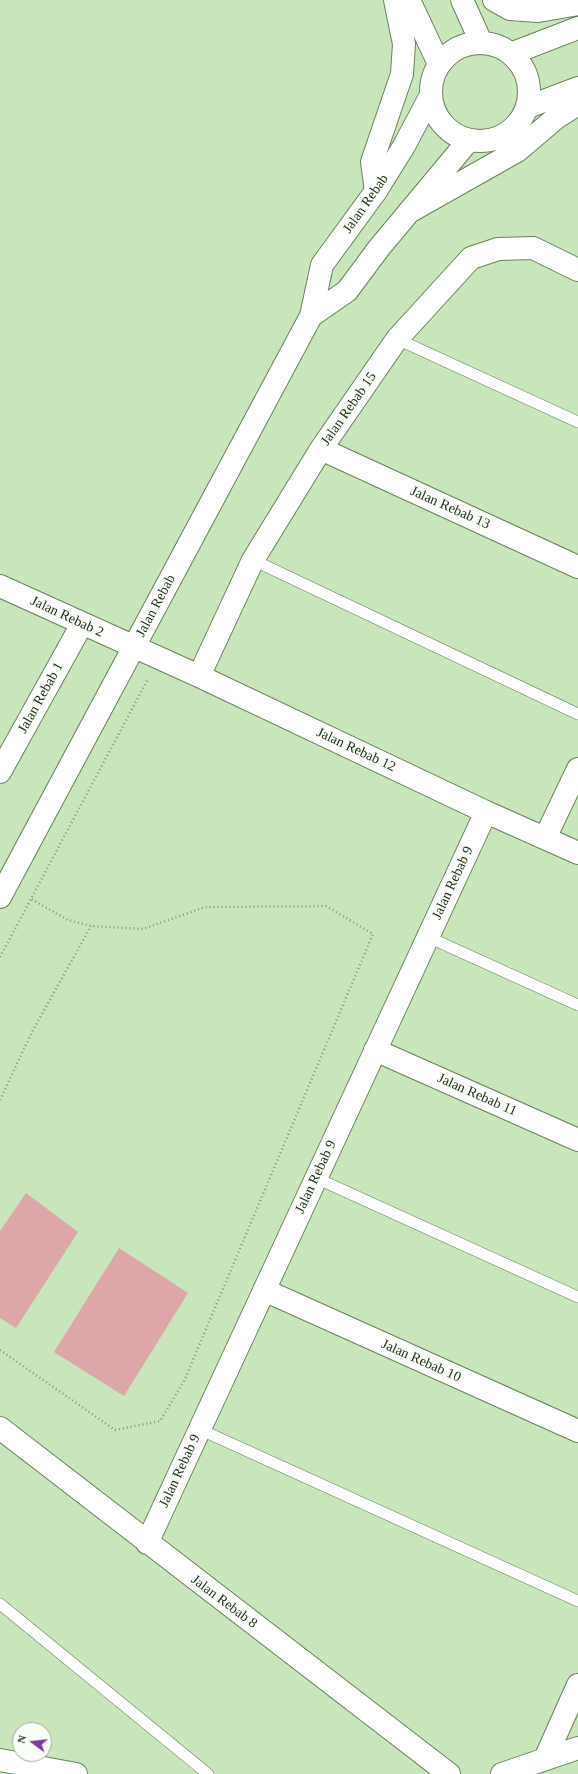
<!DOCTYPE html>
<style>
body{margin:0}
#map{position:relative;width:578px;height:1774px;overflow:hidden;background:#c9e5bb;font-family:"Times New Roman",serif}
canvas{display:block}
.north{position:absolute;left:12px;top:1722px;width:40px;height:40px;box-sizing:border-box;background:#f9fef6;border:1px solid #a5aca0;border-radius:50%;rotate:285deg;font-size:11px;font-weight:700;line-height:16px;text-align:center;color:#263020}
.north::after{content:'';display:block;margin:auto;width:14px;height:18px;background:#8534a4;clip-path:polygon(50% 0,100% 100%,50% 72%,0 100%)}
</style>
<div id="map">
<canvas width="578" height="1774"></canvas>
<div class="north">N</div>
</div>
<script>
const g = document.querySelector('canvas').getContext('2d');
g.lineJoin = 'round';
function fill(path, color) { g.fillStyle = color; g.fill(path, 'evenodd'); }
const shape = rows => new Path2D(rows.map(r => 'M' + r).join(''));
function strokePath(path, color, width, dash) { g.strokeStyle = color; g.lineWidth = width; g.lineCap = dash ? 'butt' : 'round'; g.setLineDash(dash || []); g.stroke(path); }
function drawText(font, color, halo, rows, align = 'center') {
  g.font = font + ' "Times New Roman",serif'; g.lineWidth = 3; g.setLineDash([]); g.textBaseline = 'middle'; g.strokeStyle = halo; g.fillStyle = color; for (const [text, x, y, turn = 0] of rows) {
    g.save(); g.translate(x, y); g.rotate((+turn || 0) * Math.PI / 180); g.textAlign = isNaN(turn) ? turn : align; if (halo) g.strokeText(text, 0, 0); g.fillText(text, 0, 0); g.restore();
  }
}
const green = shape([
 [26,1193,78,1232,16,1328,0,1318,0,1231],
 [119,1248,188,1293,124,1396,54,1352]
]);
const path = shape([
 [0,957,148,679],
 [0,1100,32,1032,91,926],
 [0,1350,115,1430,160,1421,184,1381,373,934,326,906,205,907,143,929,91,926,68,920,31,899]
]);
const lane = shape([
 [397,339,578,422],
 [253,560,578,714],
 [428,937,578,1005],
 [316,1178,578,1297],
 [199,1429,578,1601],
 [0,1604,208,1774]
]);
const street = shape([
 [311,316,347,291,379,248,469,140],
 [321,449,578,567],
 [0,586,199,676,486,812,578,853],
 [199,676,253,560,321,449,397,339,471,258,498,249,533,248,578,270],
 [0,772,82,624],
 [545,838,578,769],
 [0,897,311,316,322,265,376,191,404,146,431,95],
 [375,1050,578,1140],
 [264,1290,578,1431],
 [0,1428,449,1774],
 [147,1543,486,812],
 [545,1759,578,1685],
 [0,1760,76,1774],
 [502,1774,578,1748]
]);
const secondary = shape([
 [409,0,439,64],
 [462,0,481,42],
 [494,0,510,9,538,11,578,4],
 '431 92a49 49 0 1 1 98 0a49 49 0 1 1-98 0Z',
 [513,53,578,28],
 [528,107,578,88],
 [376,191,372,162,402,74,404,44,395,0],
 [409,212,517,151,556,118,578,104]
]);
const streetNames = [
 ["Jalan Rebab",366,204,-55],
 ["Jalan Rebab 15",349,409,-55],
 ["Jalan Rebab 13",450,508,24],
 ["Jalan Rebab",156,606,-62],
 ["Jalan Rebab 2",67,617,25],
 ["Jalan Rebab 1",41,698,-61],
 ["Jalan Rebab 12",356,750,25],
 ["Jalan Rebab 9",453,883,-65],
 ["Jalan Rebab 11",477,1095,24],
 ["Jalan Rebab 9",316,1177,-65],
 ["Jalan Rebab 10",421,1361,24],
 ["Jalan Rebab 9",180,1471,-65],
 ["Jalan Rebab 8",224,1602,37]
];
fill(green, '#dda6a9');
strokePath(lane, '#6a835c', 12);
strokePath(street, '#6a835c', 24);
strokePath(secondary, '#6a835c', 24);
strokePath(path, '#849879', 2.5, [1, 3]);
strokePath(lane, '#fff', 11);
strokePath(street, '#fff', 22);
strokePath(secondary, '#fff', 22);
drawText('14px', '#263020', '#f9fef6', streetNames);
</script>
